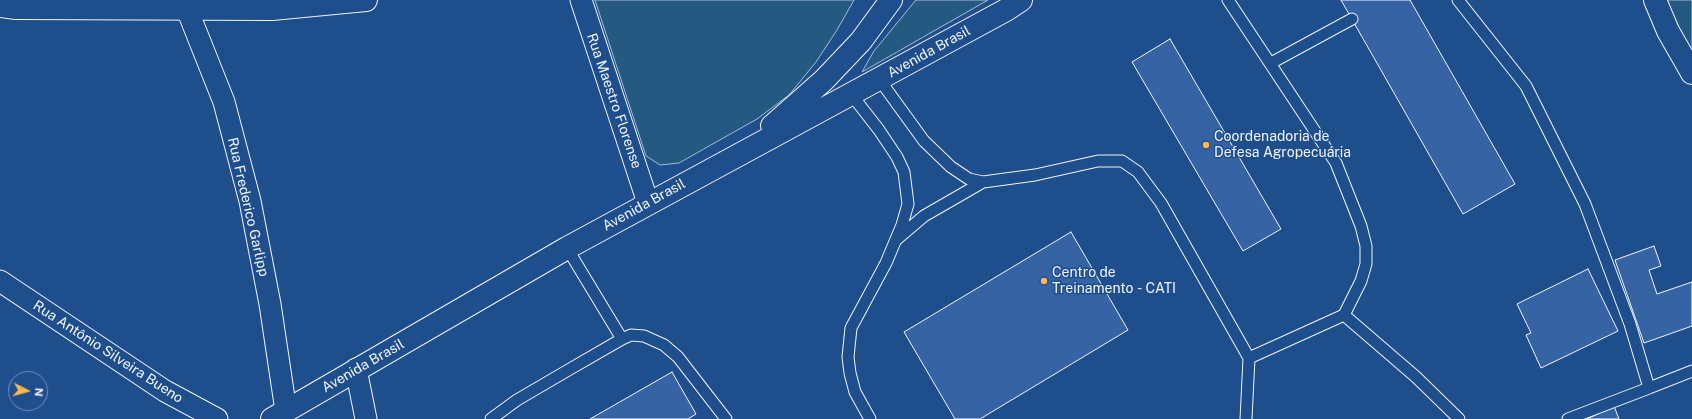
<!DOCTYPE html>
<meta charset="utf-8">
<style>
body{margin:0}
#map{position:relative;width:1692px;height:419px;overflow:hidden;background:#1f4e8c;font-family:"Public Sans",sans-serif}
canvas{display:block}
.north{position:absolute;left:8px;top:371px;width:40px;height:40px;box-sizing:border-box;background:#1f4e8c;border:1px solid #7391ba;border-radius:50%;rotate:96deg;font-size:11px;font-weight:700;line-height:16px;text-align:center;color:#f2f6ff}
.north::after{content:'';display:block;margin:auto;width:14px;height:18px;background:#ffb74d;clip-path:polygon(50% 0,100% 100%,50% 72%,0 100%)}
</style>
<div id="map">
<canvas width="1692" height="419"></canvas>
<div class="north">N</div>
</div>
<script>
const g = document.querySelector('canvas').getContext('2d');
g.lineJoin = 'round';
function fill(path, color) { g.fillStyle = color; g.fill(path, 'evenodd'); }
const shape = rows => new Path2D(rows.map(r => 'M' + r).join(''));
function strokePath(path, color, width, dash) { g.strokeStyle = color; g.lineWidth = width; g.lineCap = dash ? 'butt' : 'round'; g.setLineDash(dash || []); g.stroke(path); }
function drawText(font, color, halo, rows, align = 'center') {
  g.font = font + ' "Public Sans",sans-serif'; g.lineWidth = 3; g.setLineDash([]); g.textBaseline = 'middle'; g.strokeStyle = halo; g.fillStyle = color; for (const [text, x, y, turn = 0] of rows) {
    g.save(); g.translate(x, y); g.rotate((+turn || 0) * Math.PI / 180); g.textAlign = isNaN(turn) ? turn : align; if (halo) g.strokeText(text, 0, 0); g.fillText(text, 0, 0); g.restore();
  }
}
const green = shape([
 [595,0,854,0,837,30,816,62,789,95,757,119,679,163,660,165,646,156,595,0],
 [916,0,988,0,862,72,874,51,916,0],
 [1664,0,1692,0,1692,51,1688,45,1664,0]
]);
const building = shape([
 [1341,0,1410,0,1515,184,1463,214,1341,0],
 [1170,39,1281,229,1243,251,1132,62,1170,39],
 [1071,232,1128,330,980,419,955,419,904,332,1071,232],
 [1654,246,1661,266,1649,270,1657,294,1692,282,1692,326,1644,343,1615,260,1654,246],
 [1588,269,1618,331,1541,368,1526,335,1531,333,1517,304,1588,269],
 [672,372,696,414,688,419,590,419,672,372],
 [1614,406,1619,419,1587,419,1614,406]
]);
const service = shape([
 [1228,0,1336,163,1361,226,1366,246,1366,264,1361,281,1344,315,1249,358],
 [1458,0,1526,86,1585,204,1630,324,1649,388,1568,419],
 [1271,63,1352,19],
 [879,79,924,141,951,167,969,179,983,182,1035,175,1098,161,1122,161,1138,172,1161,203,1249,358,1246,419],
 [851,94,879,130,897,157,904,172,908,204,902,225,886,263,851,328,848,357,850,373,855,392,870,419],
 [897,239,924,216,983,182],
 [567,248,622,339],
 [1344,315,1416,377,1459,419],
 [1649,388,1692,371],
 [491,419,517,400,570,369,622,339,631,335,644,336,664,345,678,357,726,419]
]);
const minor = shape([
 [581,0,648,203],
 [187,9,224,102,250,201,270,304,286,411],
 [0,281,165,391,217,419],
 [356,369,366,419]
]);
const primary = shape([
 [1655,0,1668,31,1692,73],
 [0,6,16,8,272,9,366,0],
 [772,126,824,80,861,41,891,0],
 [272,419,567,248,1006,10,1021,0]
]);
const markers = [
 [1206,145,4,"#ffb74d"],
 [1044,281,4,"#ffb74d"]
];
const streetNames = [
 ["Avenida Brasil",929,52,-29],
 ["Rua Maestro Florense",614,101,71],
 ["Avenida Brasil",644,205,-29],
 ["Rua Frederico Garlipp",248,207,77],
 ["Rua Antônio Silveira Bueno",108,352,33],
 ["Avenida Brasil",363,366,-30]
];
const poiNames = [
 ["Coordenadoria de",1214,137],
 ["Defesa Agropecuária",1214,153],
 ["Centro de",1052,273],
 ["Treinamento - CATI",1052,289]
];
fill(green, '#245a82');
strokePath(green, '#a8bbd7', 1);
fill(building, '#3563a3');
strokePath(building, '#f2f6ff', 1);
strokePath(service, '#f2f6ff', 13);
strokePath(minor, '#f2f6ff', 23);
strokePath(primary, '#f2f6ff', 24);
strokePath(service, '#1f4e8c', 11);
strokePath(minor, '#1f4e8c', 21);
strokePath(primary, '#1f4e8c', 22);
for (const [x, y, r, color] of markers) { const dot = new Path2D(); dot.arc(x, y, r, 0, 2 * Math.PI); g.fillStyle = color; g.fill(dot); strokePath(dot, '#1f4e8c', 1.5); }
drawText('14px', '#f2f6ff', '#1f4e8c', streetNames);
drawText('14px', '#f2f6ff', '#1f4e8c', poiNames, 'left');
</script>
